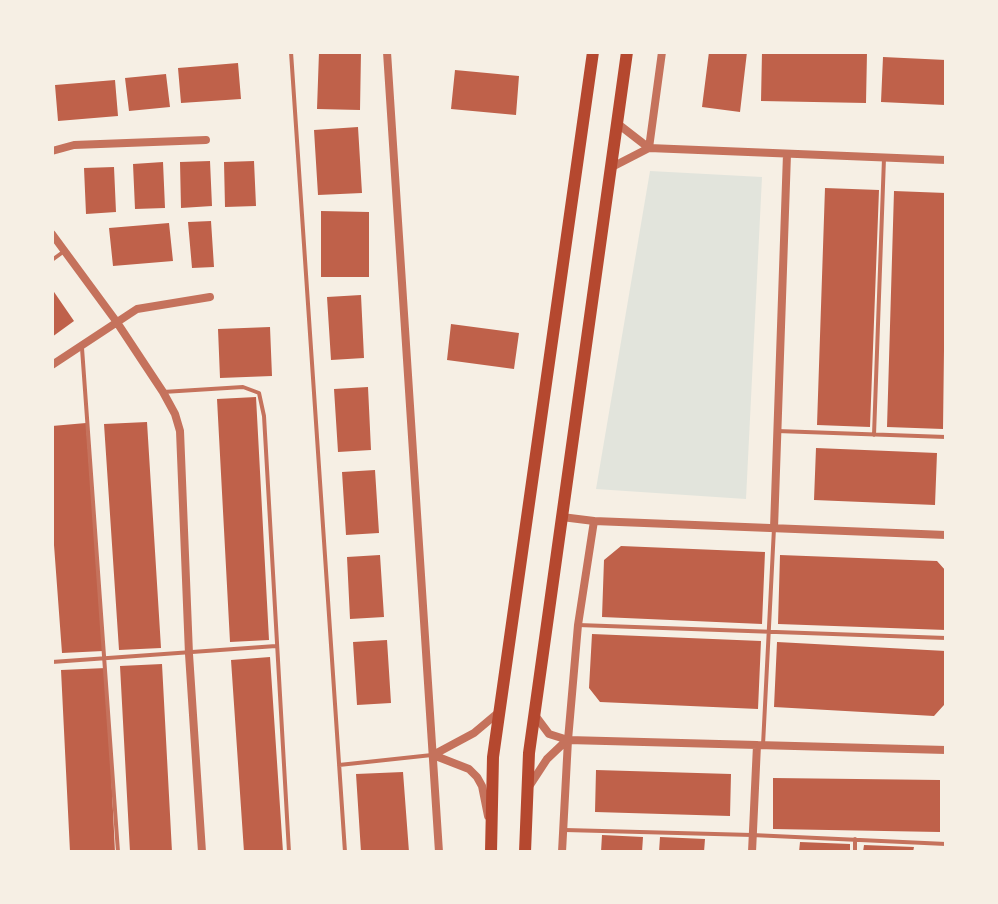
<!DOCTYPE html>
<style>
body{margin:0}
#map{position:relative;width:998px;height:904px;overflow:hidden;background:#f6efe4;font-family:"Alegreya Sans",sans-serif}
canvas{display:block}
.frame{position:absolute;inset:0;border:54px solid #f6efe4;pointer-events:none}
</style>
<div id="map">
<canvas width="998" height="904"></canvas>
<div class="frame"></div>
</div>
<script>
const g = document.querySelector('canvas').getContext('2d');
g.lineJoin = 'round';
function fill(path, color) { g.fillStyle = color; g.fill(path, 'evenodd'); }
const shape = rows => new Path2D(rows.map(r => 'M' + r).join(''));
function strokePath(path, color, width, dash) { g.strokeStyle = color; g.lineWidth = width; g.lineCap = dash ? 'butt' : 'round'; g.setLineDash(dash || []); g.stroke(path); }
const green = shape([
 [650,171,762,177,746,499,596,489]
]);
const building = shape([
 [319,52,361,52,360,110,317,109],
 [709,52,747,52,740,112,702,107],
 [762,52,867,52,866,103,761,101],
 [883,57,946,60,945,105,881,102],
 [238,63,241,99,181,103,178,68],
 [455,70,519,76,516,115,451,109],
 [166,74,170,107,129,111,125,78],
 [115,80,118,116,58,121,55,85],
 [358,127,362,193,318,195,314,130],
 [210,161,212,206,181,208,180,162],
 [254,161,256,206,225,207,224,162],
 [163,162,165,208,135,209,133,164],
 [114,167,116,212,86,214,84,168],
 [825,188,879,190,870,427,817,425],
 [894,191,946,193,943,429,887,427],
 [321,211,369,212,369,277,321,277],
 [211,221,214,267,192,268,188,222],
 [169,223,173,261,113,266,109,228],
 [52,289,74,321,52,337],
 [361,295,364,358,331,360,327,297],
 [451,324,519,333,514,369,447,360],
 [270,327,272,376,220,378,218,329],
 [368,387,371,450,338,452,334,389],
 [256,397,269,640,230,642,217,399],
 [147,422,161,648,119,650,104,424],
 [86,423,103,651,62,653,52,518,52,426],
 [816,448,937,453,935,505,814,500],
 [375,470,379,533,346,535,342,472],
 [621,546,765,552,762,624,602,617,604,560],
 [380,555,384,617,350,619,347,557],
 [780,555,937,561,946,571,946,630,778,624],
 [592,634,761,641,758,709,600,702,589,688],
 [387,640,391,703,357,705,353,642],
 [777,642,946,651,944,705,934,716,774,707],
 [270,657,283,852,244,852,231,660],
 [162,664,172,852,130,852,120,666],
 [106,668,115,852,70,852,61,670],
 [596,770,731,774,730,816,595,812],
 [403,772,409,852,361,852,356,774],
 [773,778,940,780,940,832,773,829],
 [602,835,643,837,642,852,601,852],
 [660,837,705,839,704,852,659,852],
 [800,842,850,844,850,852,799,852],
 [864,845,914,847,913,852,863,852]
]);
const service = shape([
 [291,52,345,852],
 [52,260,63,252],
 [82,348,118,852],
 [163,392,243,387,259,393,264,416,289,852],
 [777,431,946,437],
 [874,435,884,158],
 [578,625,946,638],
 [52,662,276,646],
 [763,745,774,528],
 [339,765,432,755],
 [565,830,752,835,946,844],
 [855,852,855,839]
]);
const minor = shape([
 [387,52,439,852],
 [618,124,649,148],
 [649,148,662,52],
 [52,151,74,145,206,140],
 [612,167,649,148,946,160],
 [52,234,116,321,163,392,175,414,180,431,189,654,202,852],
 [52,365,137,309,210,297],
 [562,517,594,521,946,535],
 [774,528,787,154],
 [534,714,549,734,568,740,946,750],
 [433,755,469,769,477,777,482,786,488,816],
 [433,755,474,733,499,712],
 [530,785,547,759,567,740],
 [562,852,568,740,578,625,594,521],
 [752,852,757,745]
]);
const secondary = shape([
 [491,852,493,757,593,52],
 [525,852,529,753,627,52]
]);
fill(green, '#e2e4dc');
fill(building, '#bf614a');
strokePath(service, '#c5725c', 4);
strokePath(minor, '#c5725c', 8);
strokePath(secondary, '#b5482f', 12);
</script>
